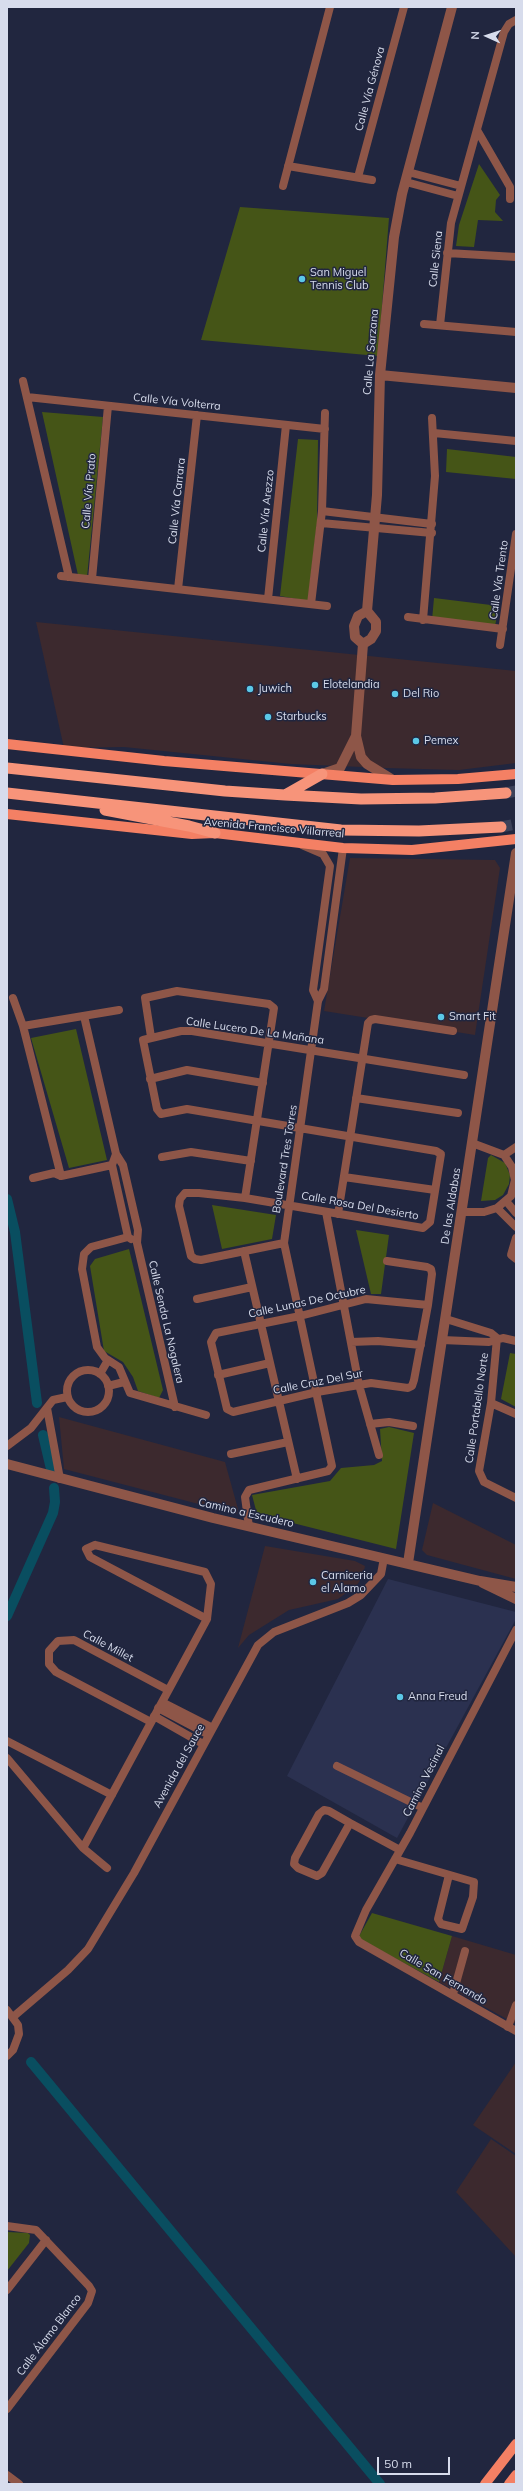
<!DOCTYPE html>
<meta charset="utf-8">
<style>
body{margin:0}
#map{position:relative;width:523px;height:2491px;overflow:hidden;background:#21263f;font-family:Mulish,sans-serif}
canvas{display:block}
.frame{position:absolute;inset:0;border:8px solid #d7dcec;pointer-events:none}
.north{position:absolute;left:467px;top:16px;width:40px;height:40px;-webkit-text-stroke:3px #21263f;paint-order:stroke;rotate:273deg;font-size:11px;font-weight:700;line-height:16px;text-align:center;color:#d7dcec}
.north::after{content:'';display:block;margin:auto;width:14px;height:18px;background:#d7dcec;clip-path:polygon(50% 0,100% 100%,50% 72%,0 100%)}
.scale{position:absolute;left:377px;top:2457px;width:73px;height:18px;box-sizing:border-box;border:2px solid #d7dcec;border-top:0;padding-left:5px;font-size:12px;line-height:14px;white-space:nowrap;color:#d7dcec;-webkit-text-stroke:3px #21263f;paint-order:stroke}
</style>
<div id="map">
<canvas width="523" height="2491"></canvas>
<div class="frame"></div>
<div class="north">N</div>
<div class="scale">50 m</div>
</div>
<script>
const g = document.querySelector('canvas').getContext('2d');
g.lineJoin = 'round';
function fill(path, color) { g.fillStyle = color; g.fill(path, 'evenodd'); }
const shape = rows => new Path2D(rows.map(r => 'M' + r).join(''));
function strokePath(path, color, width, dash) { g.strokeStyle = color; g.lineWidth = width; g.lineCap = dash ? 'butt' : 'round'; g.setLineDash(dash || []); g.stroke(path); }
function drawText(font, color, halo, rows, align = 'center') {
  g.font = font + ' Mulish,sans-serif'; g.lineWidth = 3; g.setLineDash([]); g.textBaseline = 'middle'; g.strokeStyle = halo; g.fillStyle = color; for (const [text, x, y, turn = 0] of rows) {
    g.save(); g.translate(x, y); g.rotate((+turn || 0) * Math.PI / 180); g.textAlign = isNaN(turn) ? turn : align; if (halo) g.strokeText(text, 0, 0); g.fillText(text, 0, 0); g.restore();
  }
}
const commercial = shape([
 [36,622,516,671,516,763,459,770,386,768,291,764,124,747,64,748],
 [350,858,495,860,500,868,475,1035,324,1011],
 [59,1417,225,1462,238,1509,237,1514,64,1469],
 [433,1503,516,1545,516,1579,427,1555,422,1550],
 [265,1546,355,1561,365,1566,363,1576,357,1585,338,1599,289,1610,249,1635,238,1648],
 [452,1936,516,1955,516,2024,439,1982],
 [516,2062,516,2154,473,2125],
 [491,2139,516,2156,516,2257,456,2192]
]);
const built = shape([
 [388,1579,516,1612,516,1619,397,1838,287,1776]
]);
const green = shape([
 [479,164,500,195,496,200,495,212,503,221,478,220,474,247,456,246,459,225],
 [240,207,389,218,378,356,201,340],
 [42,412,103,417,87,577,78,575],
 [298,439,318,440,317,523,308,601,280,596],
 [447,449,516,457,516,479,446,472],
 [434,598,499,606,495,626,432,620],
 [76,1029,107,1160,69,1168,31,1038],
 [491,1155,505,1163,510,1175,509,1184,503,1195,495,1200,481,1201,488,1158],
 [212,1205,276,1215,272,1239,222,1249],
 [356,1230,389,1235,381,1294,371,1294],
 [129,1249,163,1390,159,1398,138,1391,133,1377,123,1362,104,1351,90,1266,95,1259],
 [510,1353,516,1354,516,1407,501,1399],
 [389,1427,414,1433,396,1549,257,1514,252,1495,330,1481,341,1468,374,1465,382,1461,380,1429],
 [372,1913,452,1936,439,1982,358,1938],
 [7,2232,28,2233,30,2235,29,2243,7,2271]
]);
const canal = shape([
 [7,1199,15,1232,37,1403],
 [43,1435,51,1469],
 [7,1616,53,1513,55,1502,54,1488],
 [31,2062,380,2484]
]);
const trunkTunnel = shape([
 [506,793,516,791],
 [501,827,516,824]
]);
const minor = shape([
 [477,130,510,187,510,199],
 [288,166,372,180],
 [408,172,461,186],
 [358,177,404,7],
 [406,182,458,196],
 [283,186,330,7],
 [447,253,516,257],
 [424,324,516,332],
 [440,325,451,223,504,32,509,24,516,20],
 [23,381,69,577],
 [27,397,325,429],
 [434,433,516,441],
 [322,511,432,524],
 [321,523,432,533],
 [61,576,327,606],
 [92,579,108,406],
 [178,589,197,415],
 [268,599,286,425],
 [311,604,322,511,325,413],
 [408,617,503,629],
 [423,620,435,476,432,418],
 [500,645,516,534],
 [302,845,323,854,330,866,313,990,318,1001],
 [13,998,23,1026,61,1176],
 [84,1016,116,1154,123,1165,138,1230,137,1243,175,1407],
 [23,1026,119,1010],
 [151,1037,145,998,177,991,269,1004,274,1008,245,1198],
 [150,1079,187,1070,263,1083],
 [356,1098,458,1113],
 [116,1154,112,1165,128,1237,131,1239],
 [504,1155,516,1147],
 [162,1157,191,1152,251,1161],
 [344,1177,435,1190],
 [33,1178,54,1173,61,1176,112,1165],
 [506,1201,516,1213],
 [497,1208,516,1227],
 [326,1212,359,1385,379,1455],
 [462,1212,484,1212,497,1208,511,1196,515,1180,512,1167,504,1155,472,1143],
 [338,1214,368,1023,371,1020,375,1019,453,1031],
 [128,1237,91,1247,84,1254,82,1269,97,1347,105,1358,119,1367,130,1393,206,1415],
 [516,1238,511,1255,516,1259],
 [284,1243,201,1260,195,1259,191,1256,179,1206,180,1199,185,1193,199,1193,245,1198,423,1228,430,1222,441,1154,436,1151,187,1109,161,1114,157,1109,143,1040,181,1031,192,1031,464,1075],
 [244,1251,297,1479],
 [387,1261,427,1267,431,1269,432,1274,428,1305,414,1380,412,1386,408,1388,371,1383,317,1392,233,1412,227,1409,211,1342,216,1333,300,1316,366,1299,428,1305],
 [197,1299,252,1287],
 [446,1319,491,1333,497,1338],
 [497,1338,491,1403,479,1471,484,1482,516,1498],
 [442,1340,489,1342,503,1338,516,1341],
 [351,1342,378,1341,421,1345],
 '67 1391a21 21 0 1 1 42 0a21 21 0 1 1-42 0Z',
 [100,1374,108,1360],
 [218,1375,270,1363],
 [108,1386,124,1382],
 [491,1403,516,1414],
 [47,1408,60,1479],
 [370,1424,389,1422,413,1426],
 [7,1446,31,1428,53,1400,67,1397],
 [231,1454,288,1442],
 [249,1527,245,1497,249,1490,328,1471,332,1466,284,1243,318,1001,324,989,343,848],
 [95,1545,205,1572,211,1584,207,1619,90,1557,86,1549,95,1545],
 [516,1630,410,1833,366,1910,355,1936,359,1942,516,2031],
 [162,1702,213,1728],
 [158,1708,209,1735],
 [154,1716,203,1744],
 [151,1722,56,1672,49,1664,49,1651,58,1641,74,1640,168,1690],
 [7,1741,112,1795],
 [7,1758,83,1848,107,1868],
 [337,1766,423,1808],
 [350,1823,322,1873,317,1876,298,1868,294,1864,295,1858,319,1814,324,1810,329,1811,350,1823,400,1850],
 [83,1848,207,1619],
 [395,1859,474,1882,473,1897,462,1929,441,1924,438,1919,449,1875],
 [453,1994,465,1951],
 [7,2010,18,2025,19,2034,13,2050,7,2056],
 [13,2017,68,1970,88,1949,134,1873,258,1645,274,1632,348,1603,361,1595,381,1574,384,1558],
 [508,2027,516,2005],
 [7,2226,36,2230,89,2286,92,2291,88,2303,7,2409],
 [7,2290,46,2240],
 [7,2475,19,2484]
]);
const tertiary = shape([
 [380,375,516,388],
 [367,611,377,495,380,375,394,237,402,194,452,7],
 [363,644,355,637,354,626,358,616,367,611],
 [363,644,371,639,376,631,376,622,367,611],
 [356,736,361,757,367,764,393,780],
 [322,774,340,768,356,736,363,644],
 [7,1464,213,1518,480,1581,516,1587],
 [408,1563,516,853],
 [483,1583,516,1599]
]);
const primary = shape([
 [7,744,164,761,393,780,458,779,516,774],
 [7,814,192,834,215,833,343,848,412,850,516,839],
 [485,2484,516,2444],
 [509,2484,516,2475]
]);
const trunk = shape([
 [7,768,225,791,285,795,361,799,435,798,506,793],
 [7,793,341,830,419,831,501,827],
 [285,795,322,774],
 [105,810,189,826,215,833]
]);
const markers = [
 [302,279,4,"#5bc8e7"],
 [315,685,4,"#5bc8e7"],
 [250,689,4,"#5bc8e7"],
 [395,694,4,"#5bc8e7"],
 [268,717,4,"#5bc8e7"],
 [416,741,4,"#5bc8e7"],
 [441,1017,4,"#5bc8e7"],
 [313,1582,4,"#5bc8e7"],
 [400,1697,4,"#5bc8e7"]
];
const streetNames = [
 ["Calle Vía Génova",370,89,-75],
 ["Calle Siena",436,259,-84],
 ["Calle La Sarzana",371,352,-85],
 ["Calle Vía Volterra",177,402,6],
 ["Calle Vía Prato",89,491,-85],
 ["Calle Vía Carrara",177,501,-84],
 ["Calle Vía Arezzo",266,511,-84],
 ["Calle Vía Trento",499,580,-82],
 ["Avenida Francisco Villarreal",274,828,5],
 ["Calle Lucero De La Mañana",255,1031,8],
 ["Boulevard Tres Torres",285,1159,-81],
 ["Calle Rosa Del Desierto",360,1206,10],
 ["De las Aldabas",451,1206,-81],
 ["Calle Lunas De Octubre",307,1302,-12],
 ["Calle Senda La Nogalera",166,1322,77],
 ["Calle Cruz Del Sur",318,1382,-11],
 ["Calle Portabello Norte",477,1408,-82],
 ["Camino a Escudero",246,1513,13],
 ["Calle Millet",108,1646,28],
 ["Avenida del Sauce",179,1766,-61],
 ["Camino Vecinal",424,1781,-63],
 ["Calle San Fernando",443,1977,30],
 ["Calle Álamo Blanco",49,2335,-53]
];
const poiNames = [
 ["San Miguel",310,273],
 ["Tennis Club",310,286],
 ["Elotelandia",323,685],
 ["Juwich",258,689],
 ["Del Rio",403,694],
 ["Starbucks",276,717],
 ["Pemex",424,741],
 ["Smart Fit",449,1017],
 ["Carniceria",321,1576],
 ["el Alamo",321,1589],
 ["Anna Freud",408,1697]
];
fill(commercial, '#3c292e');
fill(built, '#2b3150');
fill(green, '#455517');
strokePath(canal, '#094e60', 10);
strokePath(trunkTunnel, '#3c4159', 11, [11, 5.5]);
strokePath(minor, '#8e5648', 8);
strokePath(tertiary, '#8e5648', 10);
strokePath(primary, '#f48064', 10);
strokePath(trunk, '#f7947a', 11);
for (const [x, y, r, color] of markers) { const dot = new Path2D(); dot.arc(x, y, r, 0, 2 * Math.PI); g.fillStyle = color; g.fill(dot); strokePath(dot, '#21263f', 1.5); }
drawText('11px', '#d7dcec', '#21263f', streetNames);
drawText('11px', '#d7dcec', '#21263f', poiNames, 'left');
</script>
